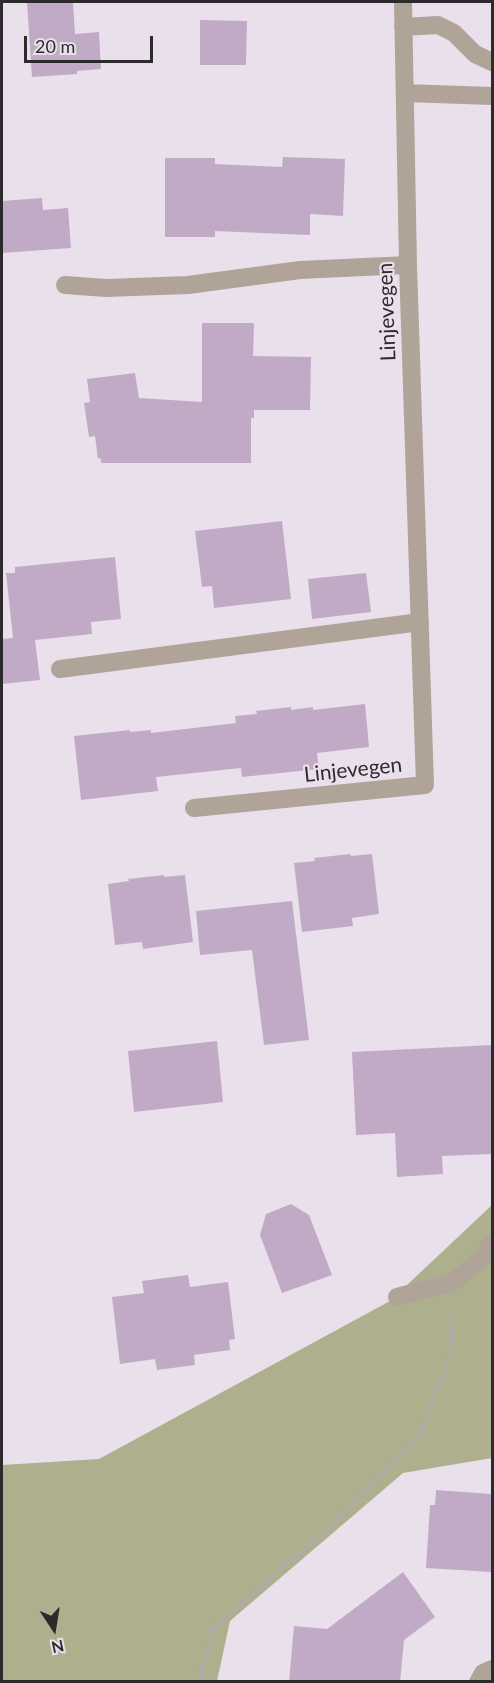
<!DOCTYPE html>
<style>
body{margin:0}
#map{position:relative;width:494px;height:1683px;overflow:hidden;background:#eae0ec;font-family:Lato,sans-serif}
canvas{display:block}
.frame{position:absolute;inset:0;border:3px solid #2d2a2e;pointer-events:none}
.north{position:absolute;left:24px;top:1599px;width:60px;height:60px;-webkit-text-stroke:4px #eae0ec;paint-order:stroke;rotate:168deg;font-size:16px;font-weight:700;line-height:24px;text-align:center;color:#2d2a2e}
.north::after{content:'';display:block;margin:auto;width:21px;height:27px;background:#2d2a2e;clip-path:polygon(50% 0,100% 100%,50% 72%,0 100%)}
.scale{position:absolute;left:24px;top:36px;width:129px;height:27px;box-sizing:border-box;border:3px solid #2d2a2e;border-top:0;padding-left:8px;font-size:18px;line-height:21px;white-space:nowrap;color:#2d2a2e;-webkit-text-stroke:4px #eae0ec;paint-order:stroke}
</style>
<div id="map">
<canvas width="494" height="1683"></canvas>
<div class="frame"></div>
<div class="north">N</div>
<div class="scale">20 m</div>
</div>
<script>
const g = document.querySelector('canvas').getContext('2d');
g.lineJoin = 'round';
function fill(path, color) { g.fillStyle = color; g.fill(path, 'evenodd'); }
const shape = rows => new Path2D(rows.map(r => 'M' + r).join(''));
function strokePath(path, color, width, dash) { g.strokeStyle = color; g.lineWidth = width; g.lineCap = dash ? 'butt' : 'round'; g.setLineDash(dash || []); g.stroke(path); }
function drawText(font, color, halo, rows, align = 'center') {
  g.font = font + ' Lato,sans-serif'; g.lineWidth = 4.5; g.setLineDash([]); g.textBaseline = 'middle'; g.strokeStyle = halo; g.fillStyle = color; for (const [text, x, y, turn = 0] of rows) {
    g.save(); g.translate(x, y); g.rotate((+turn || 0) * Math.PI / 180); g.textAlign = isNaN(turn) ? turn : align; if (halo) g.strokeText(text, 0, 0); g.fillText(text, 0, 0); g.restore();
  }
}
const forest = shape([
 [492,1205,492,1458,403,1473,230,1621,217,1681,2,1682,2,1465,99,1459,390,1301]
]);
const building = shape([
 [27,2,73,2,75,34,99,32,101,69,77,71,77,74,32,77],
 [200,20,247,21,246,65,200,65],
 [283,157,345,159,343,216,310,214,310,235,215,231,215,237,165,237,165,158,215,158,215,164,282,167],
 [42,198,43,210,68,208,71,248,2,253,2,201],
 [202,323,254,323,253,356,311,357,310,410,254,410,254,418,251,418,251,463,101,463,101,458,98,459,95,436,89,437,84,403,90,402,87,379,135,373,139,398,202,402],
 [282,521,291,599,214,608,212,586,202,587,195,531],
 [115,557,121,619,91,622,92,634,35,640,40,680,2,684,2,639,13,638,6,573,15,573,15,567],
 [366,573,371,612,312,619,308,579],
 [365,704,369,747,317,753,319,769,242,777,241,768,156,777,158,791,81,800,74,736,130,730,130,732,151,730,151,733,236,723,235,716,257,714,256,711,291,707,291,710,313,707,313,710],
 [350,854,351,856,372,854,379,914,352,918,353,926,302,932,294,863,315,861,314,858],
 [164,875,164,877,185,875,193,942,143,949,142,942,115,945,108,884,129,881,128,879],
 [292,901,309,1040,264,1045,252,950,200,955,196,911],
 [217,1041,223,1102,134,1112,128,1051],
 [492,1045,492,1154,442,1156,443,1174,397,1177,395,1133,356,1135,352,1052],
 [291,1204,309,1215,332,1275,282,1293,260,1235,266,1214],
 [188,1275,190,1287,228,1282,235,1339,229,1340,230,1350,194,1355,195,1365,157,1370,155,1359,120,1364,112,1297,144,1293,142,1281],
 [436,1490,491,1494,492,1572,426,1568,430,1505,435,1505],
 [403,1572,435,1617,404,1640,400,1682,289,1682,294,1626,327,1629]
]);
const path = shape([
 [202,1682,201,1675,213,1629,331,1526,420,1434,452,1351,452,1314]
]);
const minor = shape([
 [403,27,438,25,454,33,475,54,492,62],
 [405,93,492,96],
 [65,285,106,288,188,285,300,270,408,265],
 [60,669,420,622],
 [194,808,425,785,408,265,403,2],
 [397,1297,453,1282,480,1260,492,1243],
 [478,1682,483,1673,492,1669]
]);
const streetNames = [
 ["Linjevegen",387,312,-92],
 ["Linjevegen",353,770,-6]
];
fill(forest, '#adaf8d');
fill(building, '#c1aac6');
strokePath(path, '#b1a9b3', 4, [4.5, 3]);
strokePath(minor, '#b0a499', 18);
drawText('21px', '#2d2a2e', '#eae0ec', streetNames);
</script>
